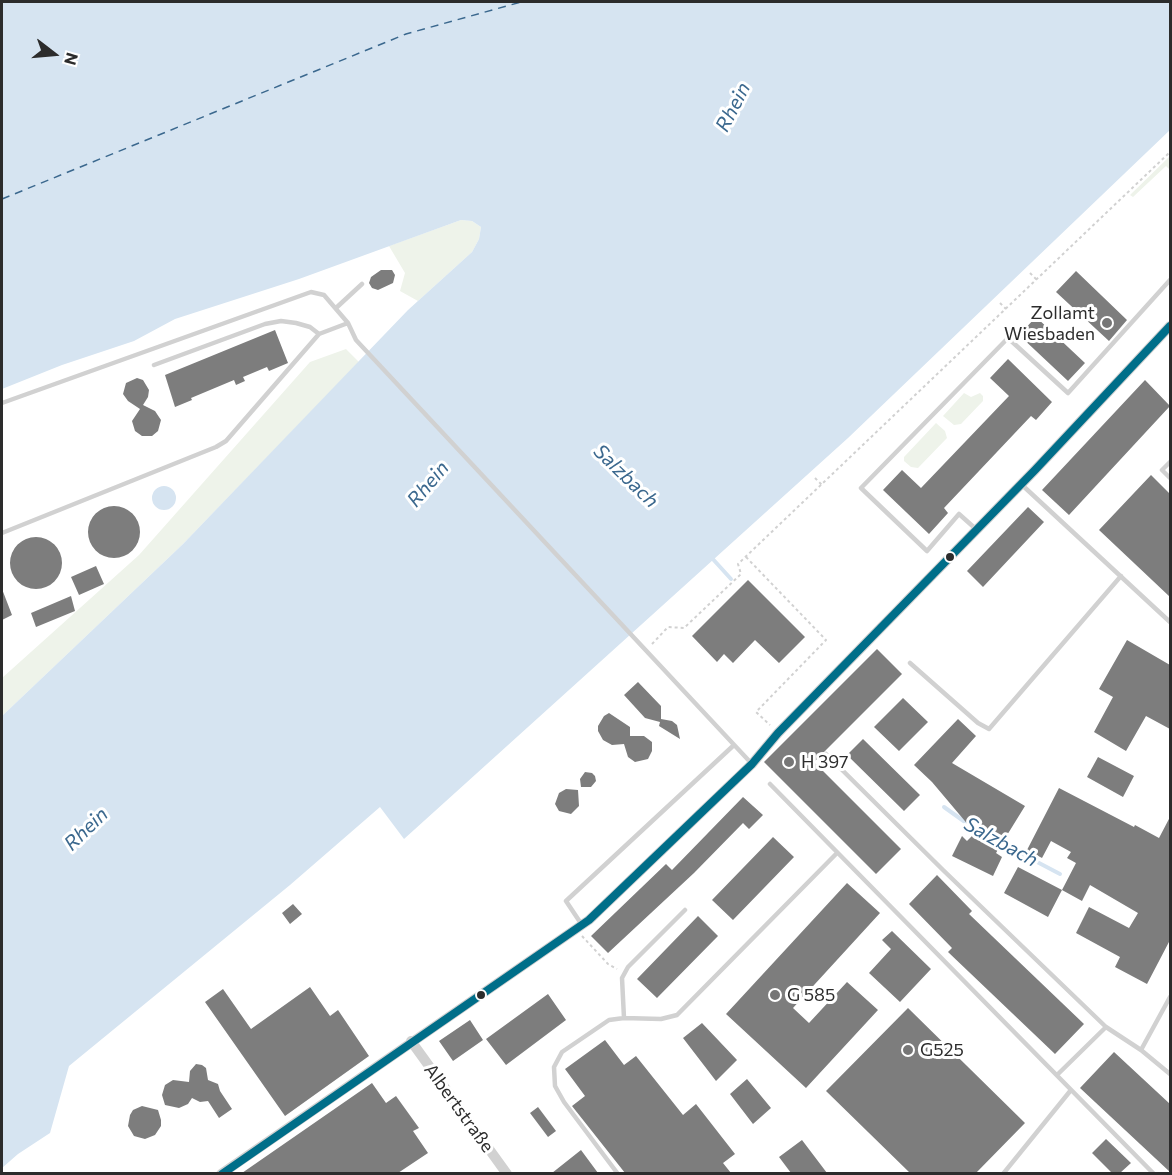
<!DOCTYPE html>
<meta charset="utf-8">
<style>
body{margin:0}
#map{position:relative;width:1172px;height:1175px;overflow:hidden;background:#fff;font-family:Commissioner,sans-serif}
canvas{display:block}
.frame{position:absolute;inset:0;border:3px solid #2c2c2c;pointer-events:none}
.north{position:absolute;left:24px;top:24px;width:60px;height:60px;-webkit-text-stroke:4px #fff;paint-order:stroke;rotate:106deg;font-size:16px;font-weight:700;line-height:24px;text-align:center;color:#2c2c2c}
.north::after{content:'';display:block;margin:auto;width:21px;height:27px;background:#2c2c2c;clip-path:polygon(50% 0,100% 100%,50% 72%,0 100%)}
</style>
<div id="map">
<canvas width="1172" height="1175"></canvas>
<div class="frame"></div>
<div class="north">N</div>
</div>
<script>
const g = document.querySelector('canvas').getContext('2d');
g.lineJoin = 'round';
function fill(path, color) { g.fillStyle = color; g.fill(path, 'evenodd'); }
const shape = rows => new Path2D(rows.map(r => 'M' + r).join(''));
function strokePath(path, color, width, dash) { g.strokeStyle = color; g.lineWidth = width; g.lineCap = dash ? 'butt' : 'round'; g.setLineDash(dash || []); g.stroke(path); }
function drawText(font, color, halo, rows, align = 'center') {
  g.font = font + ' Commissioner,sans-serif'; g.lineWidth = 6; g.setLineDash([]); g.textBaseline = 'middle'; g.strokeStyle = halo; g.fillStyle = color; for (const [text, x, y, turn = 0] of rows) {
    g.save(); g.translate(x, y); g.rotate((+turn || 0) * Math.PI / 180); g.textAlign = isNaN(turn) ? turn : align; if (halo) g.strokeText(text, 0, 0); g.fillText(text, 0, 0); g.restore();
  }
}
const green = shape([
 [1170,156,1170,170,1166,166,1133,197,1130,195],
 [461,220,472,221,481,227,479,239,472,252,418,301,400,291,405,273,389,246],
 [346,349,359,362,183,544,2,716,2,678,139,555,310,362],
 [964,393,971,397,980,393,983,396,983,401,961,424,954,425,943,416],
 [936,423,945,431,947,438,918,468,911,467,904,461,904,457]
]);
const water = shape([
 [2,2,1170,2,1170,130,848,438,404,839,380,807,290,885,69,1066,50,1133,18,1154,2,1168,2,716,183,544,408,310,472,252,479,239,481,227,472,221,461,220,299,279,175,319,134,341,62,365,2,389],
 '152 498a12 12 0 1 1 24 0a12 12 0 1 1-24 0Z'
]);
const stream = shape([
 [711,557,731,579],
 [944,807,972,827],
 [999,842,1060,874]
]);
const ferry = shape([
 [2,199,406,34,521,2]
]);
const building = shape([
 [381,270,392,270,395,275,393,283,378,290,372,288,369,283,371,277],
 [1076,271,1127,320,1109,341,1056,292],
 [1036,317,1085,363,1068,381,1019,335],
 [275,330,288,363,269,371,267,367,243,377,245,381,236,385,234,380,191,398,192,400,175,407,165,375],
 [1008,359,1052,402,1036,420,1031,416,944,508,948,513,929,534,883,490,902,470,921,488,1009,396,990,378],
 [137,378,143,380,149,390,148,397,143,405,155,411,161,420,158,431,152,436,142,436,135,431,132,421,140,409,128,401,123,394,126,383],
 [1145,380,1170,406,1069,515,1042,490],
 [1151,475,1170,494,1170,597,1099,530],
 '88 532a26 26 0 1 1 52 0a26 26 0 1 1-52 0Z',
 [1028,507,1044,522,983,587,967,571],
 '10 563a26 26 0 1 1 52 0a26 26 0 1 1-52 0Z',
 [96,566,104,584,79,595,71,577],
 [748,580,805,637,779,663,755,640,733,663,724,654,717,662,692,636],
 [2,589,12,615,2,620],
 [71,596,75,611,36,627,31,613],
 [1127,640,1170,665,1170,729,1146,716,1126,751,1094,732,1113,697,1099,689],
 [877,649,902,674,814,762,901,849,876,874,764,762],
 [638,682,661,706,661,719,672,721,677,725,680,739,659,726,660,722,645,718,624,695],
 [903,698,928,722,899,751,874,727],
 [609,713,630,727,630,736,644,736,652,742,652,751,648,759,635,762,628,757,624,744,612,745,603,740,598,731,598,726,604,716],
 [958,719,976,736,952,763,1025,806,996,853,1002,857,993,876,952,856,962,836,967,841,975,833,932,782,914,765],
 [863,739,920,795,904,811,847,755],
 [1098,757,1134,776,1123,797,1087,777],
 [585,772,592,773,595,776,596,781,591,787,581,787,580,779],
 [1059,788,1134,827,1135,825,1159,838,1170,817,1170,940,1147,984,1115,967,1120,957,1076,933,1089,907,1129,928,1138,913,1090,885,1082,901,1062,890,1076,863,1067,858,1071,852,1051,841,1042,858,1027,850],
 [566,789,578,790,579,806,571,814,559,811,555,804,559,793],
 [743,797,763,815,749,829,743,823,694,873,608,953,591,936,666,864,672,870],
 [773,837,794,857,733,920,712,900],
 [1018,867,1062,890,1048,917,1004,893],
 [937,875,972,911,969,914,1084,1024,1055,1054,948,952,952,948,909,904],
 [847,883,880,913,793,1008,809,1023,847,982,878,1010,806,1088,726,1014],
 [293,904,302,914,290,924,282,913],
 [698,916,718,936,657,998,637,979],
 [892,931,931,969,900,1002,869,973,891,949,882,940],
 [310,987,330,1016,338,1010,369,1056,285,1116,205,1002,223,989,251,1029],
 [548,994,566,1020,506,1065,486,1039],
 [908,1008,1025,1123,976,1173,910,1173,826,1091],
 [470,1020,483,1040,453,1061,439,1041],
 [702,1023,737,1060,716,1081,683,1038],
 [605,1040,624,1065,636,1056,683,1115,696,1104,735,1154,723,1163,731,1173,625,1173,572,1106,585,1096,565,1069],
 [1114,1052,1170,1104,1170,1172,1080,1088],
 [196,1064,202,1065,206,1068,208,1080,218,1084,220,1091,232,1109,219,1118,208,1101,200,1102,192,1098,188,1104,179,1108,165,1105,162,1095,165,1085,173,1080,189,1082,190,1071],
 [747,1079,771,1108,753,1124,730,1094],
 [372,1083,386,1103,396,1096,419,1128,413,1131,428,1153,398,1173,242,1173],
 [142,1106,158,1110,161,1120,161,1126,155,1135,145,1139,134,1136,128,1126,130,1115,133,1110],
 [538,1107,556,1131,548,1137,530,1113],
 [1106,1139,1131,1163,1120,1173,1112,1173,1092,1153],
 [802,1140,827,1173,791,1173,779,1157],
 [581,1150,598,1173,552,1173]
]);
const path = shape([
 [1030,273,1037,280],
 [1000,303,1006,309],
 [815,478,822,485],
 [746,557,826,640,756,712,770,725],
 [652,644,668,627,684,628,741,574,738,564,1170,152],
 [582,936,608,964,617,969]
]);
const service = shape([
 [336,308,362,284],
 [154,365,265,324,281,321,296,323,310,327,319,334,348,323],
 [2,403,311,292,324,295,348,323,356,340,752,764],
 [1170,462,1162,470,1170,478],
 [1021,484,1170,622],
 [977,530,959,514,927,551,861,488,1008,338,1068,393,1170,280],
 [2,533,216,447,226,441,319,334],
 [910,663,978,723,989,729,1121,576],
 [826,754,943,870,1106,1027,1141,1050,1170,1074],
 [770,784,1154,1174],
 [582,925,566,901,734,745],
 [624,1018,622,978,628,967,685,910],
 [1141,1050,1170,997],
 [1057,1075,1106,1027],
 [618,1174,564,1102,555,1086,554,1067,562,1052,609,1020,624,1018,661,1019,677,1015,836,854],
 [1003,1174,1071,1090]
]);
const tertiary = shape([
 [411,1041,507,1174],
 [221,1174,589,920,752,764,778,733,1035,470,1170,326]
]);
const bus1 = shape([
 [222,1174,589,920,752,764,778,733,1035,470,1170,326]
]);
const markers = [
 [1107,323,6,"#767676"],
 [950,557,5,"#2c2c2c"],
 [789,762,6,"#767676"],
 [481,995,5,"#2c2c2c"],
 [775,995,6,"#767676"],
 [908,1050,6,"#767676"]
];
const poiNames = [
 ["Zollamt",1095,313,"right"],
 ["Wiesbaden",1095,334,"right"],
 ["H 397",801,762],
 ["G 585",787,995],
 ["G525",920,1050]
];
const streetNames = [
 ["Albertstraße",459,1108,54]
];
const waterNames = [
 ["Rhein",733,107,-63],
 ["Salzbach",626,476,44],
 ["Rhein",428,484,-50],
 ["Rhein",86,829,-44],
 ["Salzbach",1001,842,29]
];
fill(green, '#eef3ea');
fill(water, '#d6e4f1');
strokePath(stream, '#d6e4f1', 4);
strokePath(ferry, '#3b688e', 1.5, [8, 6]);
fill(building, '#7d7d7d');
strokePath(path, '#d1d1d1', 2, [3, 3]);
strokePath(service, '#d1d1d1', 4.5);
strokePath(tertiary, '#d1d1d1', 10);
strokePath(bus1, '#006e89', 8);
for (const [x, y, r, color] of markers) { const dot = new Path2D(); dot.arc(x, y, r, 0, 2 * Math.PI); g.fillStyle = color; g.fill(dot); strokePath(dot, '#fff', 2); }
drawText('18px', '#2c2c2c', '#fff', poiNames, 'left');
drawText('18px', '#2c2c2c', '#fff', streetNames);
drawText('italic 20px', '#3b688e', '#fff', waterNames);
</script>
